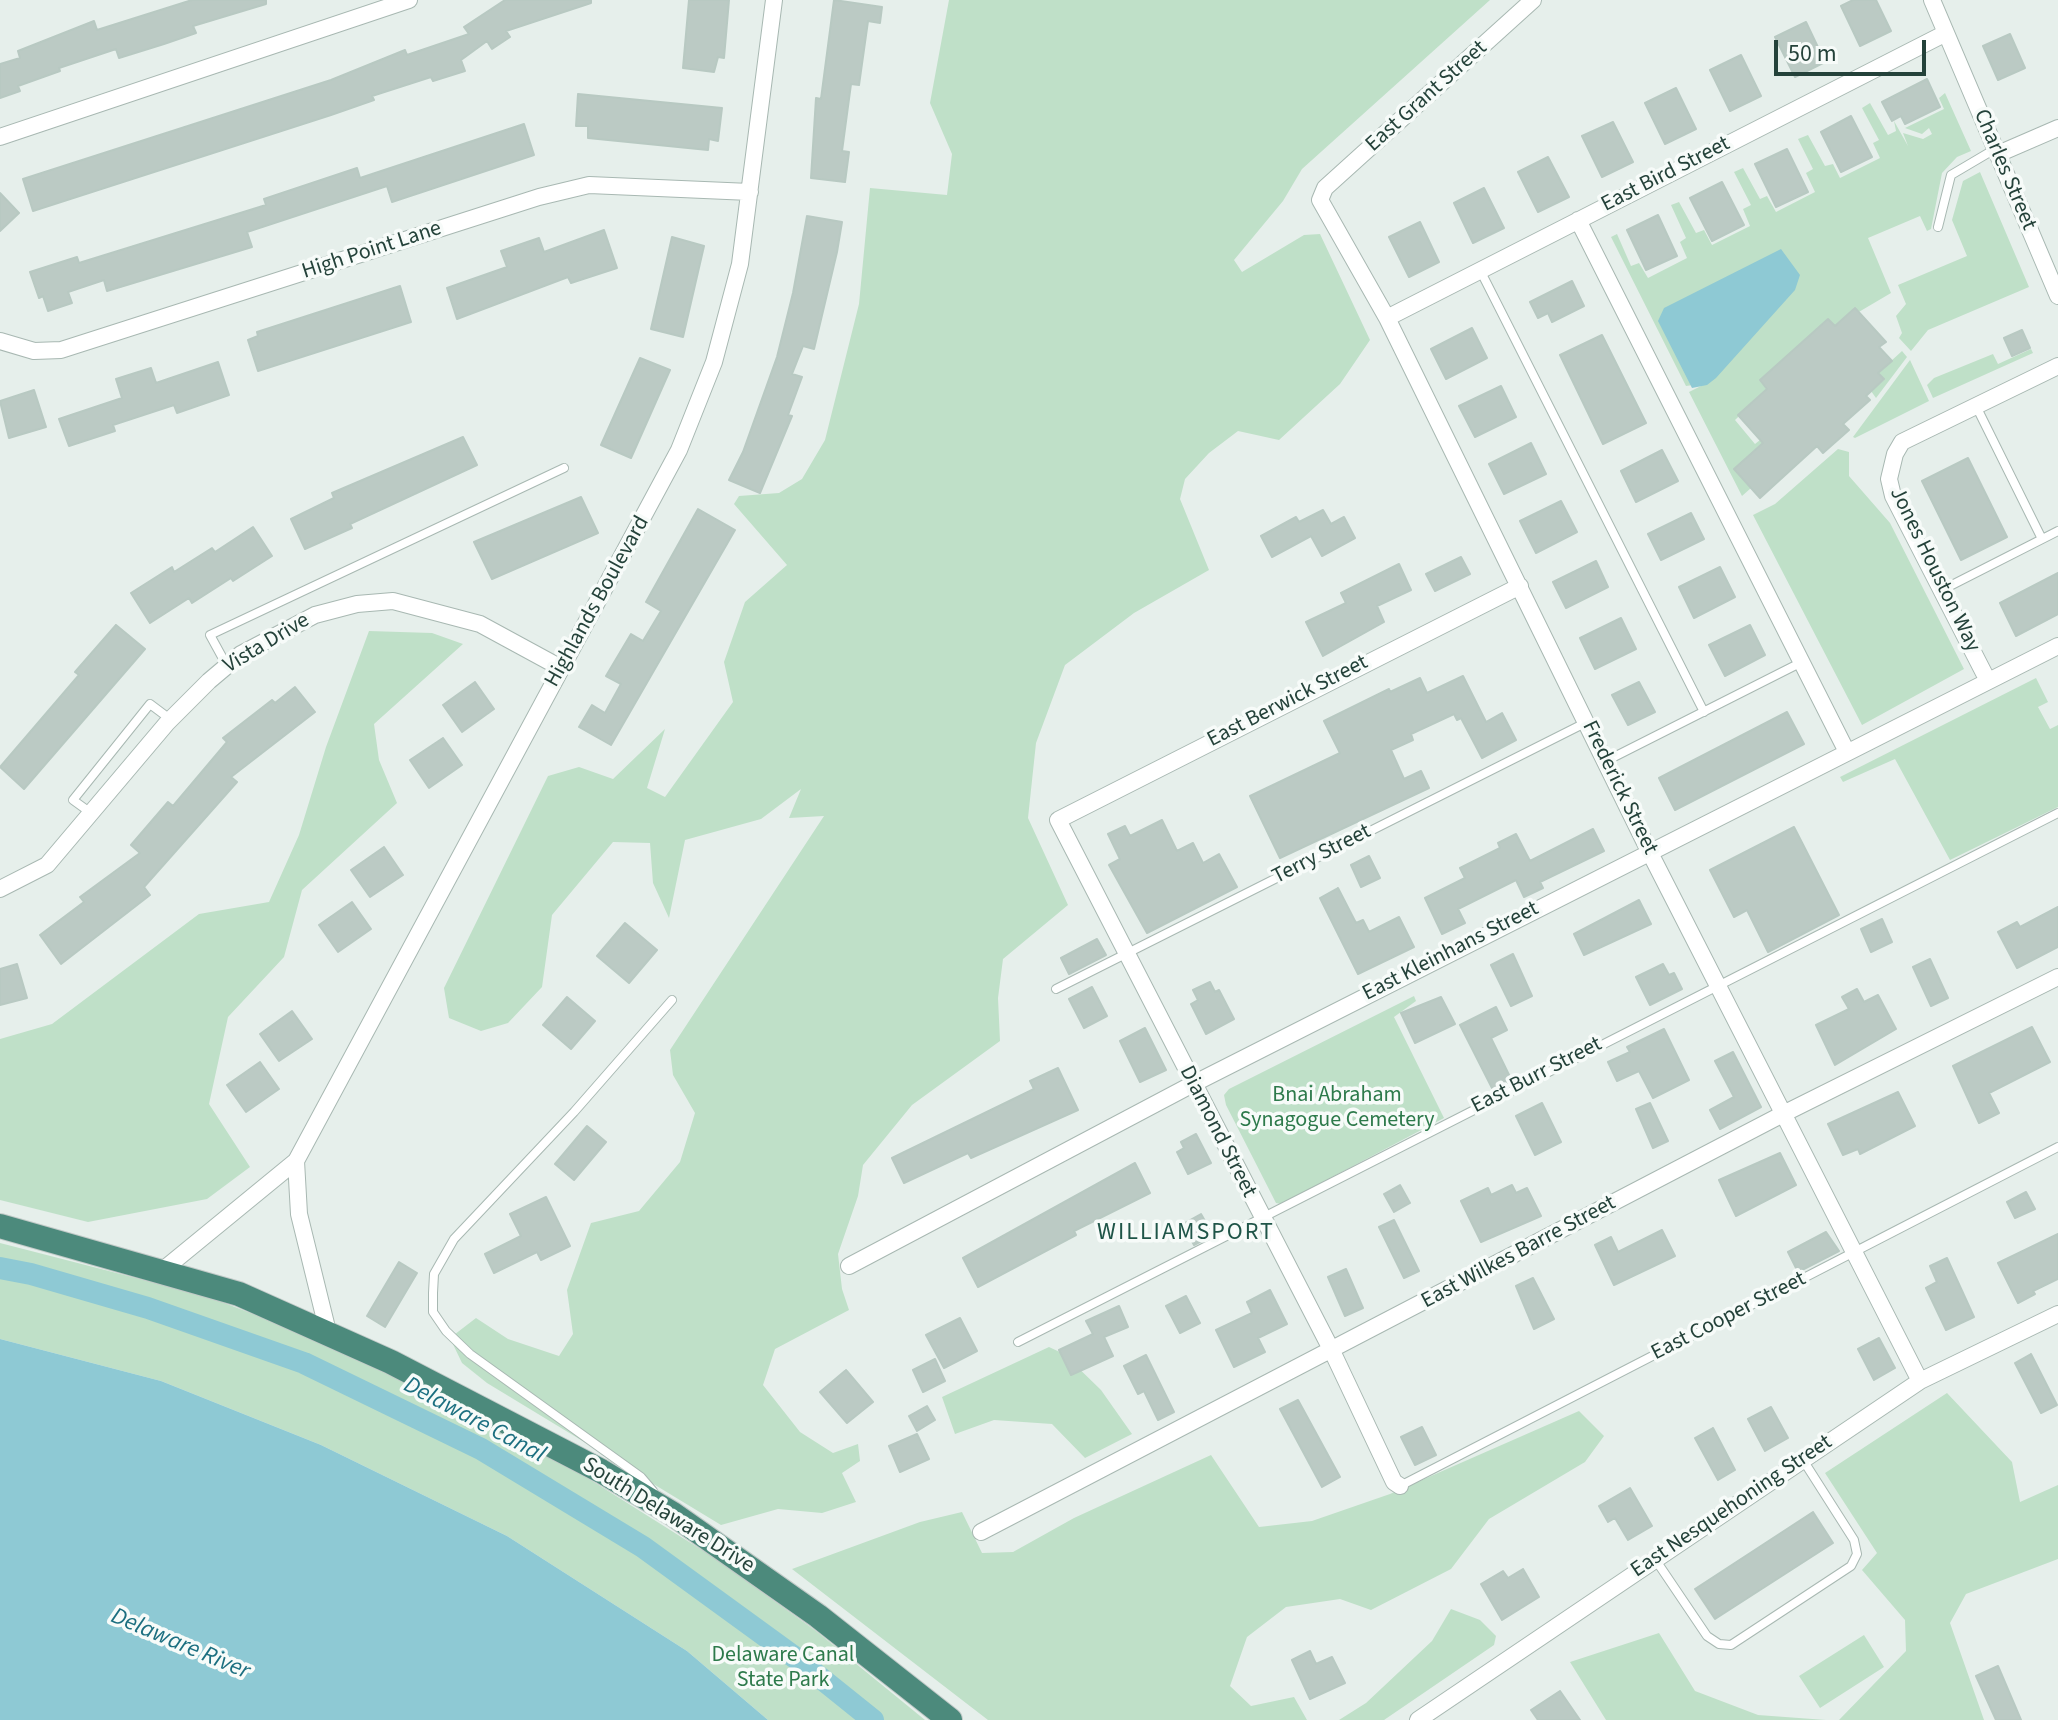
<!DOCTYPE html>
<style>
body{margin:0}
#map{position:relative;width:2058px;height:1720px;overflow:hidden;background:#e6efeb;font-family:"Source Sans 3",sans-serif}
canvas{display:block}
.scale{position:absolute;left:1774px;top:40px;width:152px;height:36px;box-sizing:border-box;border:4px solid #24423a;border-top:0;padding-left:10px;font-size:24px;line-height:28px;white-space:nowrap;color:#24423a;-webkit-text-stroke:6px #f7fbf9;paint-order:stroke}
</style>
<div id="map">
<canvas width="2058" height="1720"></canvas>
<div class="scale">50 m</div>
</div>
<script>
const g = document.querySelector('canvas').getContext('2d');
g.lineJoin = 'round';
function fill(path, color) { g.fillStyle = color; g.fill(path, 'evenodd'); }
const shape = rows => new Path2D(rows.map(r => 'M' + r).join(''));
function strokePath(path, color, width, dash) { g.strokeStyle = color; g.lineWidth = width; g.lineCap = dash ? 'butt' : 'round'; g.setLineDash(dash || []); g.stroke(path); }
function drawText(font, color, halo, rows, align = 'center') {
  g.font = font + ' "Source Sans 3",sans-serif'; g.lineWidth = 7; g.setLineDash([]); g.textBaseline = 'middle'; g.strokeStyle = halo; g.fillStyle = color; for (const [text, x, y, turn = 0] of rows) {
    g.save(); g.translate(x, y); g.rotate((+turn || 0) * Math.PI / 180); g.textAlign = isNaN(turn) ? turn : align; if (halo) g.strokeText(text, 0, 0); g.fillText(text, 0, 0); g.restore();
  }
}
const green = shape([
 [949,0,1490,0,1302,169,1283,201,1234,260,1242,272,1304,235,1320,234,1370,340,1340,384,1279,440,1238,431,1209,453,1185,479,1180,499,1209,570,1134,613,1065,665,1036,743,1028,818,1068,905,1003,959,998,998,1000,1041,912,1105,863,1165,858,1196,838,1254,842,1289,849,1310,775,1349,763,1385,800,1432,833,1453,858,1444,860,1461,842,1473,856,1502,822,1513,778,1509,721,1525,487,1383,462,1363,450,1338,476,1318,508,1339,559,1356,573,1334,567,1290,591,1223,639,1211,680,1162,695,1113,673,1075,670,1050,824,816,789,818,801,789,761,819,685,840,669,918,653,883,650,843,613,842,552,915,542,987,508,1023,481,1031,449,1018,444,988,548,776,579,767,613,779,665,729,647,788,665,797,733,702,724,662,745,602,787,565,734,504,739,496,779,493,802,479,825,440,859,304,870,188,947,195,952,154,930,103],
 [1945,93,1971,151,1957,157,1942,173,1931,229,1927,231,1920,216,1868,238,1891,293,1835,326,1828,319,1760,380,1767,389,1735,420,1755,444,1760,440,1776,458,1769,464,1756,449,1734,469,1751,488,1742,496,1689,392,1707,383,1686,386,1611,237,1617,234,1631,266,1639,263,1648,278,1687,258,1680,242,1686,238,1671,205,1679,202,1696,233,1704,230,1712,245,1750,226,1743,209,1751,205,1734,172,1743,168,1760,199,1767,196,1776,212,1815,192,1806,173,1813,169,1798,139,1808,135,1825,166,1833,164,1840,178,1880,158,1873,143,1879,140,1862,108,1870,103,1888,135,1896,131,1894,121,1908,146,1903,133,1923,139,1932,134,1929,128,1922,134,1905,128,1944,109,1939,98],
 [1980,172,2029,287,1928,330,1911,351,1899,338,1902,333,1896,316,1906,304,1898,285,1967,256,1952,220,1963,181],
 [2031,349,2033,353,1933,398,1927,385,1934,378,1993,354,1998,364],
 [1902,351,1907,357,1876,398,1871,391,1884,380,1878,373],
 [1910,360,1929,401,1855,438,1853,437],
 [1838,449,1849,452,1849,476,1890,523,1964,669,1862,725,1753,515,1775,504],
 [369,631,432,633,463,644,374,724,379,760,397,803,302,890,284,957,228,1017,209,1104,250,1167,207,1199,88,1222,0,1200,0,1039,52,1024,199,914,269,902,299,835,326,747],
 [2036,678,2048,702,2038,707,2050,729,2058,725,2058,807,1950,860,1895,759,1843,782,1840,777],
 [1414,996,1416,1001,1394,1017,1444,1118,1281,1204,1276,1203,1226,1105,1224,1095,1229,1089],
 [0,1243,206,1296,332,1344,432,1396,586,1477,713,1557,816,1631,925,1720,768,1720,687,1651,507,1536,321,1445,161,1381,0,1339],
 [1049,1347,1064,1354,1101,1390,1132,1434,1085,1458,1052,1424,994,1420,955,1434,942,1397],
 [1947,1393,2012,1462,2020,1502,2058,1485,2058,1559,1966,1594,1950,1623,1984,1720,1839,1720,1906,1651,1905,1620,1862,1570,1877,1553,1825,1473],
 [1579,1411,1604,1436,1585,1462,1489,1519,1451,1569,1371,1610,1340,1599,1286,1607,1247,1637,1230,1686,1251,1706,1294,1697,1307,1720,988,1720,792,1569,920,1522,962,1512,982,1553,1013,1552,1074,1518,1211,1455,1259,1527,1312,1521,1390,1494],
 [1451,1609,1480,1620,1496,1636,1494,1645,1384,1720,1339,1720,1366,1703,1432,1641],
 [1659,1633,1695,1691,1758,1715,1826,1720,1606,1720,1570,1662],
 [1864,1635,1884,1667,1820,1708,1799,1676]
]);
const water = shape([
 [1781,249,1800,275,1795,290,1716,378,1707,385,1692,388,1658,321,1664,308],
 [0,1339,161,1381,321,1445,507,1536,687,1651,768,1720,0,1720]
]);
const canal = shape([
 [0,1268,31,1274,148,1308,304,1363,481,1449,643,1547,797,1659,873,1720]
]);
const building = shape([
 [192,0,266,0,266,4,193,26,196,33,164,44,119,58,116,49,59,68,60,71,18,86,20,91,0,98,0,64,20,58,18,51,94,21,97,30,192,0],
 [505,0,591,0,591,3,506,31,510,37,492,49,487,41,461,60,465,71,433,81,431,77,372,96,374,100,331,115,33,211,23,179,331,80,405,50,407,55,469,34,464,27,505,0],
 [689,0,729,0,724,58,718,57,714,72,683,68,689,0],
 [834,0,882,7,880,23,868,21,859,85,851,84,842,151,849,152,845,182,811,178,816,98,821,99,834,0],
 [1853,0,1876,0,1891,31,1860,46,1841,6,1853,0],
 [1806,22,1825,62,1795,77,1775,37,1806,22],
 [2010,34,2025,68,1998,80,1983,46,2010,34],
 [1741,55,1761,96,1730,111,1710,70,1741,55],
 [1927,79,1940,107,1905,124,1901,116,1892,121,1882,102,1927,79],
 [1676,88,1696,129,1665,144,1645,103,1676,88],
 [578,94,722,108,718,141,709,139,708,150,588,138,588,126,576,126,578,94],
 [1851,116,1872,157,1841,172,1821,132,1851,116],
 [1613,122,1633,162,1602,177,1582,136,1613,122],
 [524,124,534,155,392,202,387,186,247,232,252,247,107,291,104,280,68,292,72,303,48,311,43,296,39,298,30,272,77,257,79,263,266,205,264,199,357,168,360,178,524,124],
 [1787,149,1808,192,1776,207,1755,164,1787,149],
 [1548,157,1569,197,1538,212,1518,172,1548,157],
 [1722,182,1744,225,1712,241,1690,198,1722,182],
 [1484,188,1504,228,1473,243,1454,203,1484,188],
 [0,193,19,213,0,231,0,193],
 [1658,215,1677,256,1646,270,1627,230,1658,215],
 [807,216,842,222,837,252,814,349,803,346,792,374,802,377,788,415,792,416,760,493,729,480,743,452,777,357,793,293,807,216],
 [1420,222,1439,262,1409,277,1389,237,1420,222],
 [604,230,617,268,571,283,568,277,457,319,447,288,507,267,501,251,539,238,544,252,604,230],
 [672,237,704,246,683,337,651,329,672,237],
 [1572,281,1584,306,1552,322,1548,313,1538,318,1530,302,1572,281],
 [400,286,411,322,258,371,248,340,258,336,257,332,400,286],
 [1855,308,1886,342,1879,347,1892,361,1878,373,1884,379,1866,396,1870,400,1843,424,1849,430,1823,453,1817,446,1760,498,1734,469,1763,443,1738,415,1767,389,1760,380,1828,319,1835,326,1855,308],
 [1472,328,1487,358,1446,379,1431,349,1472,328],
 [2022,330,2030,348,2012,356,2004,338,2022,330],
 [1602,335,1646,423,1603,444,1560,355,1602,335],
 [640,358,670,370,631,458,601,445,640,358],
 [218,362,229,395,177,413,174,405,113,425,115,431,69,446,59,419,122,398,116,379,151,368,156,383,218,362],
 [1501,386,1516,417,1475,437,1459,406,1501,386],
 [34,390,46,427,9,438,0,401,34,390],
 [463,437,477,465,350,524,352,528,305,549,291,519,334,498,332,493,463,437],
 [1531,443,1546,474,1504,494,1489,464,1531,443],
 [1662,450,1678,481,1636,502,1621,471,1662,450],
 [1968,458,2007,537,1961,560,1922,481,1968,458],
 [581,497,598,533,492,579,474,542,581,497],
 [1561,501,1577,532,1536,553,1520,521,1561,501],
 [698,509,735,530,611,745,579,727,592,705,605,713,621,684,606,676,631,634,643,641,661,611,646,602,698,509],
 [1323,510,1331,524,1344,517,1355,538,1322,556,1311,536,1272,557,1261,536,1296,517,1299,522,1323,510],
 [1691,513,1704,539,1661,560,1648,534,1691,513],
 [253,527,272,556,233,581,231,578,192,603,189,598,150,623,131,593,172,567,174,572,212,548,215,552,253,527],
 [1461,557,1470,574,1435,591,1426,574,1461,557],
 [1596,561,1608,587,1566,608,1553,582,1596,561],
 [1399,564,1411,590,1377,606,1384,622,1323,656,1306,622,1346,603,1341,593,1399,564],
 [1720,567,1735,597,1694,618,1679,587,1720,567],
 [2058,573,2058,614,2016,636,2000,603,2058,573],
 [1621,618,1636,649,1595,669,1580,638,1621,618],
 [116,625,145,649,24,789,0,767,79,675,75,672,116,625],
 [1750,625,1765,655,1725,676,1709,645,1750,625],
 [1463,676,1486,722,1502,713,1516,740,1482,758,1461,718,1457,720,1454,714,1411,734,1413,740,1391,750,1404,779,1421,771,1429,788,1280,858,1250,796,1340,753,1324,721,1389,689,1390,692,1420,678,1427,693,1463,676],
 [475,682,494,709,462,732,443,705,475,682],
 [1639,682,1655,712,1628,725,1612,695,1639,682],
 [295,687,315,712,231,777,237,782,144,887,150,895,61,964,40,935,84,902,80,897,140,853,131,845,168,802,173,806,227,742,223,738,272,700,275,703,295,687],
 [1787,712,1804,744,1675,810,1659,778,1787,712],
 [443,738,462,765,429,788,410,760,443,738],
 [1162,820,1177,851,1193,843,1203,863,1219,854,1237,887,1147,933,1109,865,1120,859,1108,834,1125,826,1130,836,1162,820],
 [1794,827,1839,915,1768,952,1747,910,1734,917,1710,870,1794,827],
 [1593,829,1604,851,1540,882,1543,888,1524,897,1516,880,1458,909,1465,923,1442,934,1425,898,1465,878,1460,868,1500,848,1498,843,1516,834,1530,861,1593,829],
 [384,847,403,875,370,897,351,870,384,847],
 [1369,856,1380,878,1361,887,1351,865,1369,856],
 [1338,888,1356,923,1363,920,1369,932,1399,917,1414,947,1358,974,1320,898,1338,888],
 [1639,900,1651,924,1584,955,1574,934,1639,900],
 [352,902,371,929,338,952,319,925,352,902],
 [2058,907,2058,947,2017,968,1998,932,2017,922,2020,927,2058,907],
 [1882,919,1892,942,1871,952,1861,929,1882,919],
 [625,923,657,950,629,983,597,956,625,923],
 [1097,939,1106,955,1069,974,1061,958,1097,939],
 [1513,954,1532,996,1511,1006,1491,965,1513,954],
 [1930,959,1948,998,1931,1006,1913,967,1930,959],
 [17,964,27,998,0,1005,0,969,17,964],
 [1663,964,1669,975,1674,973,1682,989,1650,1005,1636,977,1663,964],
 [1210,982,1215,992,1219,990,1234,1019,1206,1034,1191,1004,1198,1000,1193,990,1210,982],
 [1092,987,1107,1016,1084,1028,1069,999,1092,987],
 [1857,989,1864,1002,1878,995,1896,1029,1835,1065,1816,1025,1849,1009,1842,997,1857,989],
 [567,997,595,1021,571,1049,543,1025,567,997],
 [1441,997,1455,1024,1415,1043,1401,1013,1441,997],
 [1496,1007,1507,1030,1491,1038,1512,1081,1493,1090,1460,1025,1496,1007],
 [292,1011,312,1039,279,1061,260,1034,292,1011],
 [2032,1027,2050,1062,1989,1093,1999,1113,1979,1123,1953,1066,2032,1027],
 [1145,1028,1166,1070,1140,1082,1120,1041,1145,1028],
 [1664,1029,1689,1080,1653,1098,1639,1071,1617,1081,1608,1062,1630,1052,1627,1047,1664,1029],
 [1733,1052,1761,1107,1720,1129,1710,1110,1734,1097,1715,1061,1733,1052],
 [260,1062,279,1089,246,1112,227,1085,260,1062],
 [1058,1068,1078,1110,971,1158,968,1153,904,1183,892,1158,1034,1089,1030,1081,1058,1068],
 [1898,1092,1915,1126,1860,1154,1858,1149,1843,1155,1828,1124,1898,1092],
 [1542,1103,1561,1142,1535,1155,1516,1116,1542,1103],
 [1650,1103,1668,1141,1653,1148,1636,1109,1650,1103],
 [587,1126,606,1142,574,1180,555,1164,587,1126],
 [1196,1134,1211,1163,1188,1174,1177,1152,1184,1148,1181,1142,1196,1134],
 [1780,1153,1796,1185,1736,1216,1719,1180,1780,1153],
 [1135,1163,1150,1193,1074,1231,1076,1235,978,1287,963,1258,1135,1163],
 [1400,1185,1410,1203,1394,1212,1384,1194,1400,1185],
 [1512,1185,1516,1193,1527,1188,1541,1216,1481,1242,1461,1201,1488,1188,1491,1195,1512,1185],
 [2026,1192,2035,1209,2015,1218,2007,1202,2026,1192],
 [546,1197,570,1246,541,1260,537,1252,494,1273,485,1254,521,1236,510,1214,546,1197],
 [1201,1214,1213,1235,1194,1245,1183,1224,1201,1214],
 [1394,1220,1419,1271,1404,1278,1379,1227,1394,1220],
 [1662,1230,1675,1256,1614,1285,1595,1245,1611,1237,1618,1252,1662,1230],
 [1826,1232,1839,1251,1798,1272,1788,1252,1826,1232],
 [2058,1234,2058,1279,2033,1291,2035,1294,2018,1303,1998,1263,2058,1234],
 [1947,1258,1974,1317,1946,1330,1926,1288,1937,1282,1930,1266,1947,1258],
 [399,1262,417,1273,385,1327,367,1316,399,1262],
 [1346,1269,1363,1308,1345,1316,1328,1277,1346,1269],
 [1533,1278,1554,1319,1534,1329,1516,1286,1533,1278],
 [1270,1290,1287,1324,1258,1338,1265,1352,1234,1367,1216,1330,1252,1313,1247,1302,1270,1290],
 [1186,1296,1200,1323,1180,1333,1166,1306,1186,1296],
 [1119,1306,1128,1327,1104,1337,1113,1356,1071,1375,1059,1350,1093,1334,1086,1321,1119,1306],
 [960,1318,977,1351,944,1368,926,1335,960,1318],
 [1879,1338,1895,1368,1874,1380,1858,1349,1879,1338],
 [2031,1354,2057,1405,2041,1413,2015,1363,2031,1354],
 [1146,1355,1174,1412,1158,1420,1144,1391,1138,1394,1124,1366,1146,1355],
 [935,1359,945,1381,923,1392,913,1370,935,1359],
 [846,1370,873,1402,847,1423,820,1392,846,1370],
 [1298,1400,1340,1477,1322,1487,1280,1409,1298,1400],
 [927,1406,935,1420,917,1431,909,1416,927,1406],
 [1771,1407,1788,1438,1765,1451,1748,1419,1771,1407],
 [1422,1427,1436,1455,1415,1465,1401,1437,1422,1427],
 [1713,1428,1735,1470,1718,1480,1695,1438,1713,1428],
 [917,1434,929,1459,900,1472,889,1446,917,1434],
 [1630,1488,1652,1526,1628,1540,1615,1518,1608,1522,1599,1506,1630,1488],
 [1813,1512,1833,1543,1715,1619,1695,1589,1813,1512],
 [1523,1569,1539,1597,1502,1620,1481,1584,1503,1571,1508,1578,1523,1569],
 [1310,1651,1316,1664,1332,1657,1345,1683,1310,1699,1292,1660,1310,1651],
 [1998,1666,2021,1720,1996,1720,1976,1676,1998,1666],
 [1560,1691,1580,1720,1538,1720,1531,1710,1560,1691]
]);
const service = shape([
 [1938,227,1951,175,1995,149],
 [1480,270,1704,712],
 [1976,406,2042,539],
 [1942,590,2058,531],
 [227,666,210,635,564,468],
 [1606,761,1802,662],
 [91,813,73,800,150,704,170,719],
 [1056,989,1587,722],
 [1018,1342,2058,813],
 [1400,1486,2058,1147],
 [653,1491,641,1477,470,1354,446,1331,433,1312,433,1293,434,1274,454,1239,574,1112,672,1000],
 [1655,1559,1707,1636,1719,1644,1731,1645,1851,1566,1857,1554,1854,1540,1803,1460]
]);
const minor = shape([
 [1533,0,1325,188,1320,200,1387,318,1649,851,1920,1381],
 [1932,0,2058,296],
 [0,137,409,0],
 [1998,154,2058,128],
 [1578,220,1847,752],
 [1387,318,1946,33],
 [0,341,34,351,61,350,539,197,589,185,750,192],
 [1988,681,1893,496,1889,479,1895,454,1902,442,2058,366],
 [0,889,47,865,167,723,209,681,241,654,315,615,357,604,393,601,480,624,561,668],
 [296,1161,299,1214,328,1332],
 [849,1266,1193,1084,2058,646],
 [163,1270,296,1161,679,450,714,362,740,264,774,0],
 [1400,1486,1394,1482,1332,1351,1058,820,1520,586],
 [981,1532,1785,1113,2058,977],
 [1418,1720,1920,1381,2058,1314]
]);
const trunk = shape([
 [0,1226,239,1294,391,1362,601,1471,673,1514,818,1616,950,1720]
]);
const streetNames = [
 ["East Grant Street",1427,97,-42],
 ["Charles Street",2004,170,67],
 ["East Bird Street",1666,175,-27],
 ["High Point Lane",372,251,-18],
 ["Jones Houston Way",1934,570,64],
 ["Highlands Boulevard",598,602,-61],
 ["Vista Drive",267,644,-31],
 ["East Berwick Street",1288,702,-27],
 ["Frederick Street",1619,788,64],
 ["Terry Street",1322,855,-27],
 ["East Kleinhans Street",1451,952,-27],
 ["East Burr Street",1537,1076,-27],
 ["Diamond Street",1217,1132,63],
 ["East Wilkes Barre Street",1519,1253,-28],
 ["East Cooper Street",1729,1317,-27],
 ["East Nesquehoning Street",1732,1507,-34],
 ["South Delaware Drive",668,1516,32]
];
const parkNames = [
 ["Bnai Abraham",1337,1096],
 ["Synagogue Cemetery",1337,1121],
 ["Delaware Canal",783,1656],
 ["State Park",783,1681]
];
const neighbourhoodNames = [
 ["WILLIAMSPORT",1186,1234]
];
const waterNames = [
 ["Delaware Canal",474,1421,28],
 ["Delaware River",180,1645,23]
];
fill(green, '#bfe0c8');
fill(water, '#8ec9d4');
strokePath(canal, '#8ec9d4', 22);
fill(building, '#bbcac4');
strokePath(building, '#b8c9c2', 2);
strokePath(service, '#a8b8b2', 10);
strokePath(minor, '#a8b8b2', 18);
strokePath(trunk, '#c2cac8', 26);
strokePath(service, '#fff', 8);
strokePath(minor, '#fff', 16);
strokePath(trunk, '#4c8a7c', 24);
drawText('22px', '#24423a', '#f7fbf9', streetNames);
drawText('22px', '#2d7a4b', '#f7fbf9', parkNames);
g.letterSpacing = '2px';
drawText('24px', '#1f5548', '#f7fbf9', neighbourhoodNames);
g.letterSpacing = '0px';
drawText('italic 24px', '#1c6f80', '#f7fbf9', waterNames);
</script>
